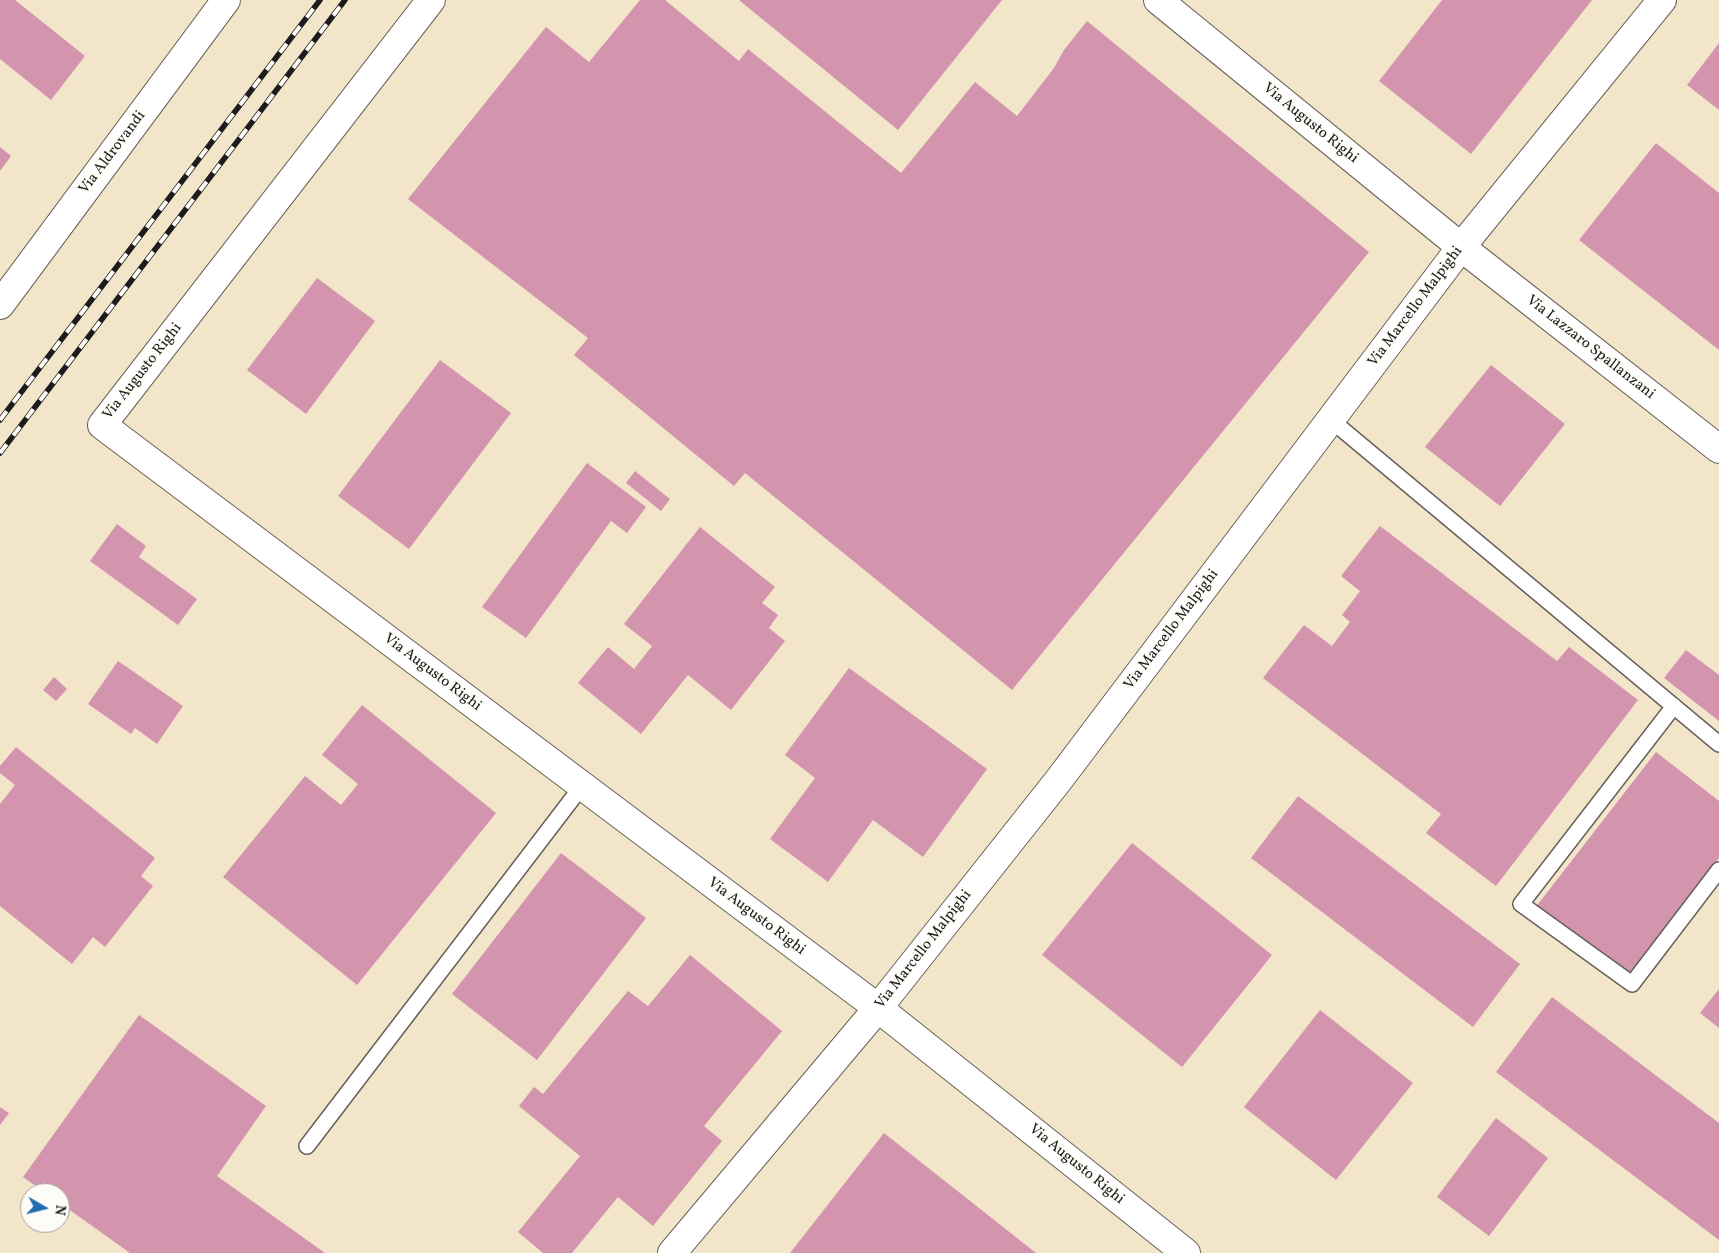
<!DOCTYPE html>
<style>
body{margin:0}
#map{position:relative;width:1719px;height:1253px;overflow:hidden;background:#f3e5ca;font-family:Vollkorn,serif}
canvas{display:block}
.north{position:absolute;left:20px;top:1183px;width:50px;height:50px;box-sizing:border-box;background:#fdfcf7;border:1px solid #a3a29f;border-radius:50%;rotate:98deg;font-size:14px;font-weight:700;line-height:20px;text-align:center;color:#1c1c1c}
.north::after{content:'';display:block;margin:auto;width:18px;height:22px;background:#1f6fb2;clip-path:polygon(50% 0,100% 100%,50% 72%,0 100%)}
</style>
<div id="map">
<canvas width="1719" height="1253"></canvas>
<div class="north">N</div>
</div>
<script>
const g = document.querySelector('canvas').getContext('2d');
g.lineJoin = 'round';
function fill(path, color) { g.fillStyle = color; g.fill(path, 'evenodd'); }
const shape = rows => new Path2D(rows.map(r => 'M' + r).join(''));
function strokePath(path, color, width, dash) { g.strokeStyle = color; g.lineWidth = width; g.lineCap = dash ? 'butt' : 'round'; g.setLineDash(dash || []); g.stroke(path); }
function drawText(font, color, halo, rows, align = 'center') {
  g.font = font + ' Vollkorn,serif'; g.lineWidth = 4; g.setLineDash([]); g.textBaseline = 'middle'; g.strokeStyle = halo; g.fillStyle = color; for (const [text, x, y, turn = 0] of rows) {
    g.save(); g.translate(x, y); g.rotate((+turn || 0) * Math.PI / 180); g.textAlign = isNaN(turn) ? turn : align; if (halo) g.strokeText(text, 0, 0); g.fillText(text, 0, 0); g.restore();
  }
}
const building = shape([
 [0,0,15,0,85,56,51,100,0,59],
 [640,0,665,0,739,61,748,49,901,173,975,82,1017,116,1054,68,1064,50,1087,21,1369,252,1012,690,745,473,734,486,574,355,588,338,408,199,546,27,589,62],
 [739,0,1002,0,898,130],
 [1442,0,1592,0,1471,154,1379,81],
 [1719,43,1719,110,1687,85],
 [1656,143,1719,193,1719,350,1579,240],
 [0,147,11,156,0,171],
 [317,278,375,321,306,414,247,370],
 [440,360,511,413,409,549,338,496],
 [1491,365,1565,424,1500,506,1425,447],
 [587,463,646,507,627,533,611,521,526,638,482,607],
 [635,471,670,499,661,511,626,483],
 [117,524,146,546,139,557,197,599,178,625,90,561],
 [1380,526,1557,661,1569,647,1638,700,1496,886,1426,833,1441,814,1263,678,1304,625,1332,646,1350,622,1342,615,1360,591,1341,576],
 [700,527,775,587,762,603,778,615,769,628,785,641,731,710,688,675,641,734,578,683,608,647,634,669,652,646,624,624],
 [1686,650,1719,675,1719,721,1664,678],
 [118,661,183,706,157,744,135,728,131,734,88,704],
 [849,668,987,769,923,857,873,820,828,882,770,839,815,778,785,755],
 [54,677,67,689,56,701,43,690],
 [362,705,496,813,357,985,223,877,305,776,341,805,358,784,322,755],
 [16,747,155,858,141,876,153,886,105,947,93,937,72,964,0,906,0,804,15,785,0,773,0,766],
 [1656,752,1719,801,1719,858,1626,978,1535,908],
 [1298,796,1520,964,1473,1027,1251,858],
 [1132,843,1272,955,1182,1067,1042,955],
 [561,853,646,918,537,1060,452,994],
 [690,955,782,1031,704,1126,722,1141,653,1226,618,1197,572,1253,543,1253,518,1232,580,1156,519,1106,534,1087,543,1094,628,991,648,1006],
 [1719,989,1719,1028,1700,1013],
 [1552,997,1719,1123,1719,1240,1496,1072],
 [1320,1010,1413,1083,1336,1180,1244,1107],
 [139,1015,266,1106,217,1176,325,1253,130,1253,60,1203,60,1193,46,1193,23,1177],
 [0,1107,9,1113,0,1125],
 [1496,1118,1548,1158,1489,1236,1437,1197],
 [884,1133,1036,1253,790,1253]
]);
const service = shape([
 [1331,420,1719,744],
 [1674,706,1521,904,1632,984,1719,870],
 [307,1146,582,786]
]);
const minor = shape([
 [431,0,102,425,878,1008,1186,1253],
 [1158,0,1461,247,1719,449],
 [0,305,226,0],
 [672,1253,878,1008,1058,781,1461,247,1662,0]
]);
const rail = shape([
 [0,420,320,0],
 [0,453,345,0]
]);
const streetNames = [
 ["Via Augusto Righi",1310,124,39],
 ["Via Aldrovandi",113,153,-53],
 ["Via Marcello Malpighi",1416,307,-53],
 ["Via Lazzaro Spallanzani",1590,348,38],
 ["Via Augusto Righi",143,372,-52],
 ["Via Marcello Malpighi",1172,630,-53],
 ["Via Augusto Righi",432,673,37],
 ["Via Augusto Righi",756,917,37],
 ["Via Marcello Malpighi",924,950,-52],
 ["Via Augusto Righi",1076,1165,39]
];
fill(building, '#d394ae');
strokePath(service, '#676259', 18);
strokePath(minor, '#676259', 30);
strokePath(service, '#fff', 15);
strokePath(minor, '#fff', 28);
strokePath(rail, '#1c1c1c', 5.5);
strokePath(rail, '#fdfcf7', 4, [11]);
drawText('15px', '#1c1c1c', '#fdfcf7', streetNames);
</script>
